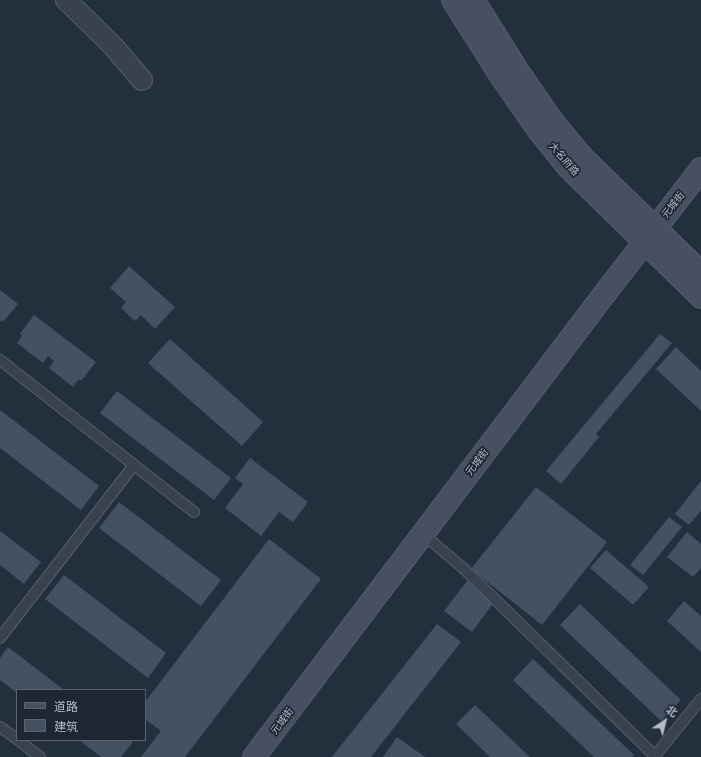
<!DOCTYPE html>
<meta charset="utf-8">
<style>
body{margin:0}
#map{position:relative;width:701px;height:757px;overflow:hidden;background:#242f3e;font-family:Ubuntu,"Noto Sans SC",sans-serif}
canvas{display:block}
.legend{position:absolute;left:16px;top:689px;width:130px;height:52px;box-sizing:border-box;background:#1d2633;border:1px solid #59626f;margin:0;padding:5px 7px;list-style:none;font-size:12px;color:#b4bcc9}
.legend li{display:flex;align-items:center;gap:8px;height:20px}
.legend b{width:20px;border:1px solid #59626f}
.north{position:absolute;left:645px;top:701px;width:40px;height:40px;-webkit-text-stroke:3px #1d2633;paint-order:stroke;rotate:35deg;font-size:11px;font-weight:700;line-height:16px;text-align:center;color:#b4bcc9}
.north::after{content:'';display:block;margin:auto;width:14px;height:18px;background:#b4bcc9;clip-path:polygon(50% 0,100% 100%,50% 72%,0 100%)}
</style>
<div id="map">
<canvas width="701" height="757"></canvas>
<ul class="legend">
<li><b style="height:5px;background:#465061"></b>道路</li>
<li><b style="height:11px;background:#455162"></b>建筑</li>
</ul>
<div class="north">北</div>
</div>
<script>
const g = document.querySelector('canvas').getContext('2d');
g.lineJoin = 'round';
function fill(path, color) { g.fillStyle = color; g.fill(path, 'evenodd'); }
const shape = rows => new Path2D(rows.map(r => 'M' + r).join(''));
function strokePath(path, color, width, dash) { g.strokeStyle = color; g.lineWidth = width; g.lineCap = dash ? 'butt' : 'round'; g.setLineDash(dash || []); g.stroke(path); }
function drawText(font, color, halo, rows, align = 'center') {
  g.font = font + ' Ubuntu,"Noto Sans SC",sans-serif'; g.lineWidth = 3.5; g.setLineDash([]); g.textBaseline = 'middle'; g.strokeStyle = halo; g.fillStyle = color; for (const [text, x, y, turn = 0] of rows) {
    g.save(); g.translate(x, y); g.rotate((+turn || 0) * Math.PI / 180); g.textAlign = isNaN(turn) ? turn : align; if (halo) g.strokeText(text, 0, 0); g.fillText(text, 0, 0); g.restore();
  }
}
const building = shape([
 [129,266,175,307,155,329,141,315,135,321,121,308,126,302,110,288],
 [0,290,18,304,3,322,1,320,0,322],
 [34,315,96,362,81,381,79,379,73,387,49,368,54,361,48,356,43,363,17,343,22,336,20,334],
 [660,334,672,343,596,434,599,437,561,484,546,471],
 [170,339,263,422,242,446,148,363],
 [676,347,701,371,701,411,656,369],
 [117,391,231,478,214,500,100,413],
 [0,410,99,486,81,510,0,448],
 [250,458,308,502,293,522,279,512,261,536,225,508,243,484,235,478],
 [701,481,701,511,689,525,675,514],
 [536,487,607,542,542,625,471,569],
 [119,502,221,580,201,606,99,528],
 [669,517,682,527,643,575,630,565],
 [0,531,41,562,24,584,0,565],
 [687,532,701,544,701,568,693,577,667,557],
 [269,539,321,579,185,757,141,757,161,731,145,719,145,702],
 [606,550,649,587,633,605,590,568],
 [64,575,166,653,148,678,45,599],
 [467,581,494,602,472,632,444,611],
 [684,601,701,616,701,652,667,621],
 [580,604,681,700,661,721,560,625],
 [437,624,461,642,371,757,332,757],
 [8,647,64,690,17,690,17,693,0,680,0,658],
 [533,659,634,755,632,757,594,757,513,680],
 [475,705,530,757,490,757,456,724],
 [397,737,425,757,383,757],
 [79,740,130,740,133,742,121,757,101,757]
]);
const lane = shape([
 [0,360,194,512],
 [423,534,463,568,655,756],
 [0,638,134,465],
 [0,727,17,739],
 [18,740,40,757],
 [654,757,701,699]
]);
const street = shape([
 [66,0,113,46,142,80]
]);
const secondary = shape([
 [453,0,503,79,537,128,569,168,701,297],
 [473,0,517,70,550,118,582,157,701,273],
 [254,757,606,292,701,169]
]);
const streetNames = [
 ["大名府路",564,159,49],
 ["元城街",673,205,-52],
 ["元城街",477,462,-53],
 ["元城街",282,721,-53]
];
fill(building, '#455162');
strokePath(lane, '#565f6c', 12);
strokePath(street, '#565f6c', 22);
strokePath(secondary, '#565f6c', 24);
strokePath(lane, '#38414e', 10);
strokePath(street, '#38414e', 20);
strokePath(secondary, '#465061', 22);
drawText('10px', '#b4bcc9', '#1d2633', streetNames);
</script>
